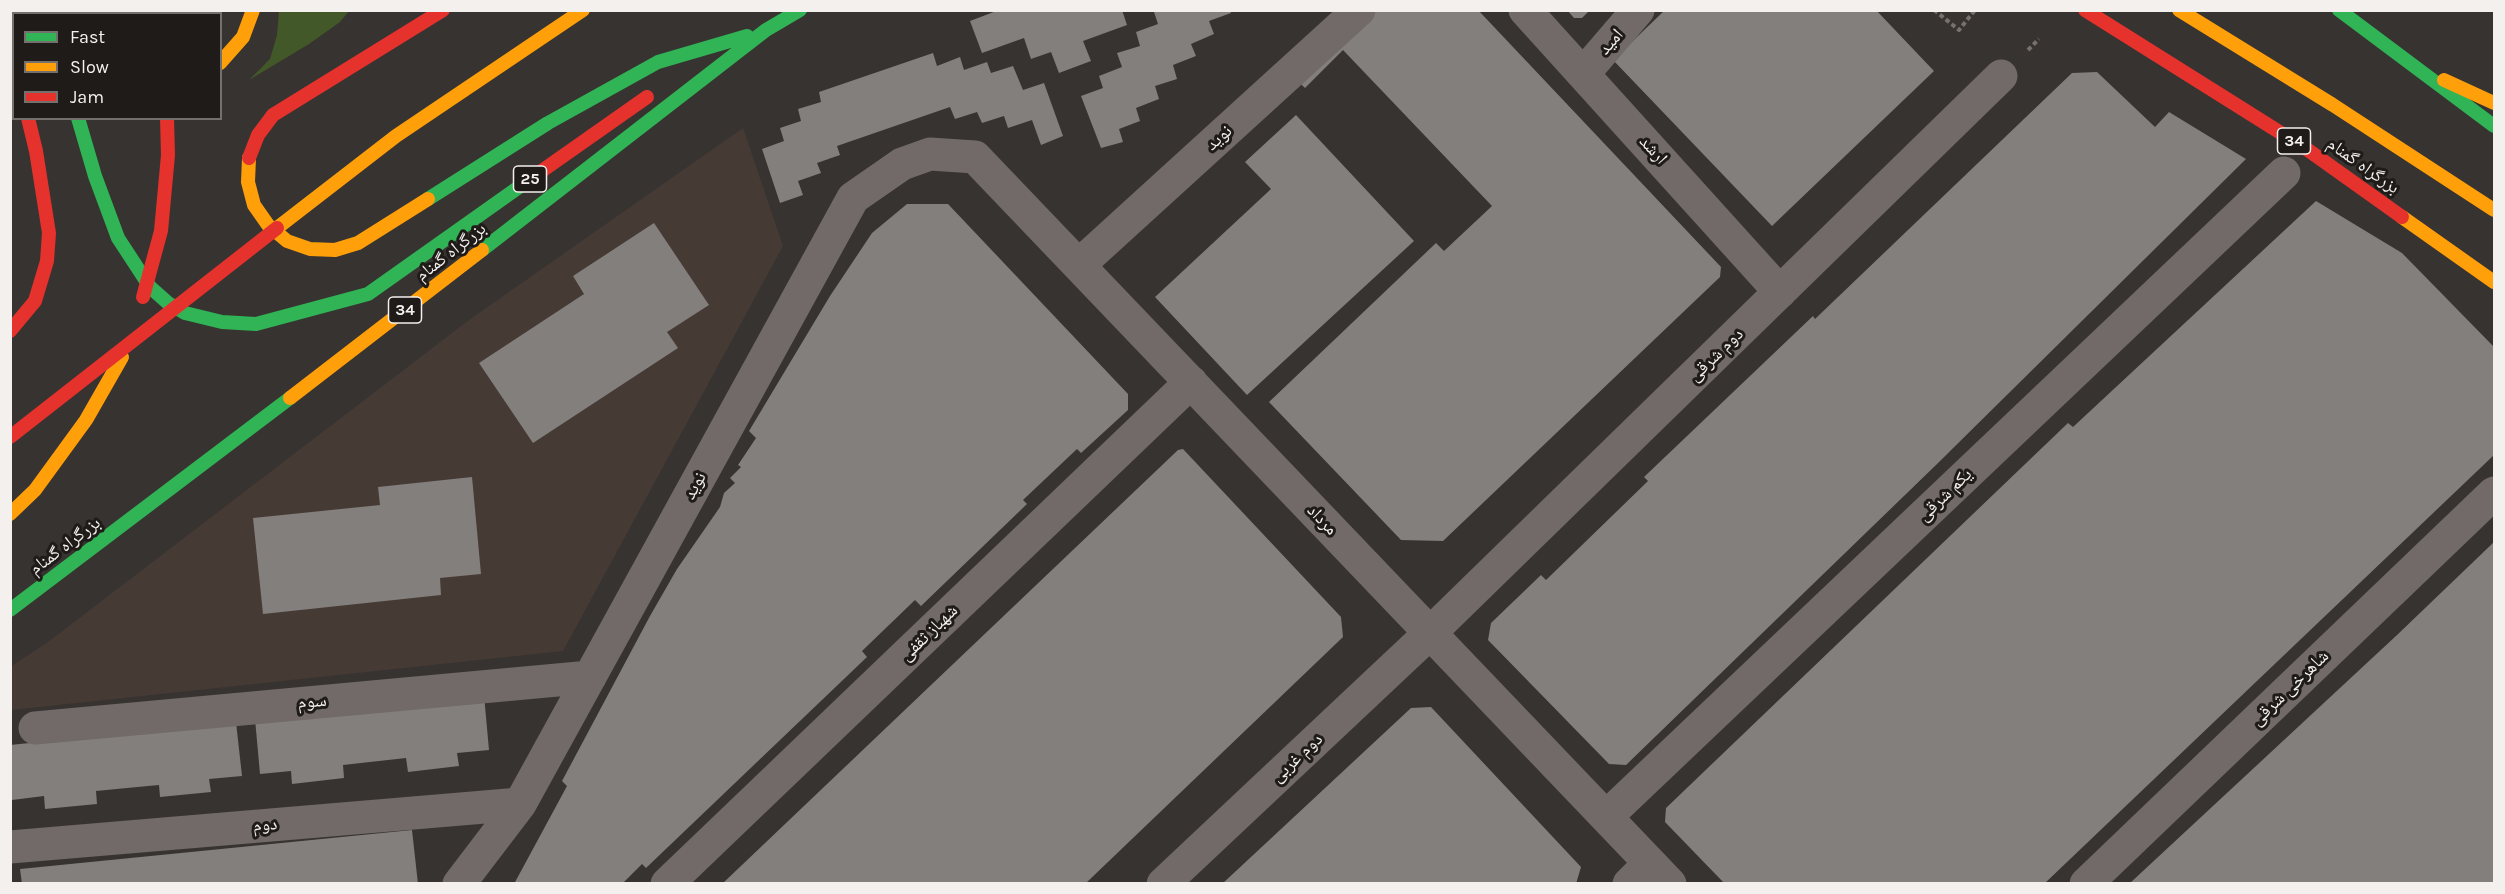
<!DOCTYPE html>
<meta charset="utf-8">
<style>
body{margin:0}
#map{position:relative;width:2505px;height:894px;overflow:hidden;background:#373331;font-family:Karla,sans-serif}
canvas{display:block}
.frame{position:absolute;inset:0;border:12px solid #f4f0ee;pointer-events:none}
.legend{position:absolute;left:12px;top:12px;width:210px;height:108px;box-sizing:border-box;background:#1e1b19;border:2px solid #74706e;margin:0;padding:8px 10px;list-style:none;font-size:18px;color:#f4f0ee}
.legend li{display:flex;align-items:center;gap:12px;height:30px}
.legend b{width:30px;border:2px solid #74706e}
</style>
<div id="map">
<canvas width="2505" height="894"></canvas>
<div class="frame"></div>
<ul class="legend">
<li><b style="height:8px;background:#30b455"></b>Fast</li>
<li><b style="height:8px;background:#ff9f0a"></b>Slow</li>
<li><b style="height:8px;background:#e5322d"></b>Jam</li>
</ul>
</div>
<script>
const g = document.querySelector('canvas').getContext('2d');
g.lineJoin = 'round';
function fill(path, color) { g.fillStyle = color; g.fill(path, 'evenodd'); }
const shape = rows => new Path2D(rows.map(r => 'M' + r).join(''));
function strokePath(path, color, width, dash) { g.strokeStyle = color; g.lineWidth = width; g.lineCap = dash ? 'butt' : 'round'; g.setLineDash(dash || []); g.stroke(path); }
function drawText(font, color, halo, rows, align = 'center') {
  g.font = font + ' Karla,"Noto Naskh Arabic",sans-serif'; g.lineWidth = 6; g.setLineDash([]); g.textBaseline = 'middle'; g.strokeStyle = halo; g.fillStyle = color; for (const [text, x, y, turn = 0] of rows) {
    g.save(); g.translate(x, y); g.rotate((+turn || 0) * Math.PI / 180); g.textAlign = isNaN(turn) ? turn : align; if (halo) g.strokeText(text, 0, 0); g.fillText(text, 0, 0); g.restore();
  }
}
const built = shape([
 [743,128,783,246,563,651,11,710,10,667,48,642,469,320]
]);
const green = shape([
 [279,11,349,11,340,22,309,44,249,80,270,59,277,35]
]);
const building = shape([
 [999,10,1122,10,1127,25,1083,41,1091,61,1059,73,1051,52,1031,59,1024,38,982,53,970,21],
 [1157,10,1230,10,1231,13,1209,21,1214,34,1191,44,1196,56,1173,65,1177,79,1155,86,1159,99,1136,108,1140,121,1119,129,1123,142,1101,148,1081,96,1103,88,1099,76,1122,67,1117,53,1140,46,1136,32,1158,24,1154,12],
 [1343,10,1478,10,1721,267,1720,277,1443,541,1401,540,1269,402,1436,243,1444,251,1492,206,1343,50,1305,88,1285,69],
 [1567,10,1590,10,1582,18,1574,18],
 [1665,10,1876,10,1934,71,1772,226,1613,60],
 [933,53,937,66,960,57,964,70,987,62,991,73,1013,66,1023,90,1044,83,1063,136,1041,145,1032,120,1008,128,1004,116,982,123,977,112,955,119,950,107,837,146,840,155,817,163,821,173,798,181,803,195,780,203,762,149,784,141,780,128,801,121,798,109,821,102,819,92],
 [2097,72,2155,127,2169,112,2246,159,1936,465,1626,765,1609,764,1488,640,1491,623,1541,575,1546,580,1648,481,1644,477,1813,316,1815,319,2072,73],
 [1296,115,1414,241,1247,395,1155,297,1271,189,1245,162],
 [2316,201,2402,253,2494,347,2494,455,2044,884,1725,884,1665,822,1666,808,2068,423,2073,427],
 [907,204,948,204,1128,394,1128,410,1081,453,1077,449,1023,500,1027,504,921,606,915,600,862,651,867,657,646,868,642,864,622,884,514,884,567,786,562,781,650,616,677,569,720,507,724,493,735,483,730,478,741,467,738,465,756,438,749,431,830,296,872,233],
 [654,223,709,305,667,332,678,348,533,443,479,363,584,294,573,276],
 [1183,449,1341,617,1343,637,1085,884,722,884,1178,450],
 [472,477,481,574,440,578,441,595,263,614,253,518,380,505,378,487],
 [2494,542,2494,884,2129,884,2397,635],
 [484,695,489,750,457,753,459,766,408,772,406,758,343,765,344,778,292,784,291,771,260,774,255,719],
 [1431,707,1581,867,1576,884,1222,884,1411,708],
 [236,722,242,776,209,779,211,792,160,797,159,785,127,788,96,791,97,804,45,809,44,796,12,800,10,745],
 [412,830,418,884,22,884,20,869]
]);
const path = shape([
 [1934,10,1959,30,1975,10],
 [2028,50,2039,39]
]);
const street = shape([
 [1525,10,1780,292],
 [1584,73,1638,10],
 [1079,265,1359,10],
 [35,728,590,677],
 [1606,817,2284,173],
 [10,847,520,804],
 [459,884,520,804,853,198,902,164,930,154,975,157,1670,884],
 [667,884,1191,382],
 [1163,884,1430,633,2001,76],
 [1629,884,1650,863],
 [2086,884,2494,493]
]);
const fast = shape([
 [2339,10,2494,126],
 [78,118,95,176,118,238,150,287,168,303,185,313,222,322,256,324,368,294,536,175],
 [428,199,548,123,658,62,747,36],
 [482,250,766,30,800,10],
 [10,610,290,398]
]);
const slow = shape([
 [55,10,56,14],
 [112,10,113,14],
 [152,10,153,14],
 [2179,10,2333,105,2494,210],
 [10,46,14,58],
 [220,63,243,37,253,10],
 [2444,80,2494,103],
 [249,158,248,182,254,205,268,225,287,241,310,249,335,250,358,243,428,199],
 [2402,217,2494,282],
 [277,228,396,136,583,10],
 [290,398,482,250],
 [10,514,35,490,86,420,122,357]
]);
const jam = shape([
 [2085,10,2308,150,2402,217],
 [249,158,258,135,273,115,443,10],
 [536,175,647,97],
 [143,297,161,231,168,155,167,118],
 [10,331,35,301,47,261,49,233,36,151,28,118],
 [10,437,277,228]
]);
const shields = [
 [2294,141,33],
 [530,179,33],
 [405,310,33]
];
const shieldNames = [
 ["34",2294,141],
 ["25",530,179],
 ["34",405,310]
];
const streetNames = [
 ["امید",1611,42,-49],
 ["نوید",1219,138,-42],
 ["ارشد",1653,150,48],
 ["بزرگراه گمنام",2363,166,35],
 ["بزرگراه گمنام",451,252,-38],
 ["دوم شرقی",1716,355,-44],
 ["نوید",695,486,-61],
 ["یکم شرقی",1945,495,-44],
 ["مرداد",1322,520,46],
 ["بزرگراه گمنام",65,546,-37],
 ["شهباز ثقفی",929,633,-44],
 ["شاهرخی شرقی",2290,688,-44],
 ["سوم",312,702,-5],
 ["دوم غربی",1297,758,-43],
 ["دوم",265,825,-5]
];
fill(built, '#463a34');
fill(green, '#425829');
fill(building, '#827f7d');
strokePath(path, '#776f70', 4, [4.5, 3]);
strokePath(street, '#726969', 33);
strokePath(fast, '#30b455', 14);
strokePath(slow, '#ff9f0a', 14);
strokePath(jam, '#e5322d', 14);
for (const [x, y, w] of shields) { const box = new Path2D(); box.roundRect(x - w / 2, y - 13, w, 26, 4.5); g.fillStyle = '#1e1b19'; g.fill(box); strokePath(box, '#f4f0ee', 1.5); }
drawText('bold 16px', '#f4f0ee', null, shieldNames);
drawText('18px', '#f4f0ee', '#1e1b19', streetNames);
</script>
